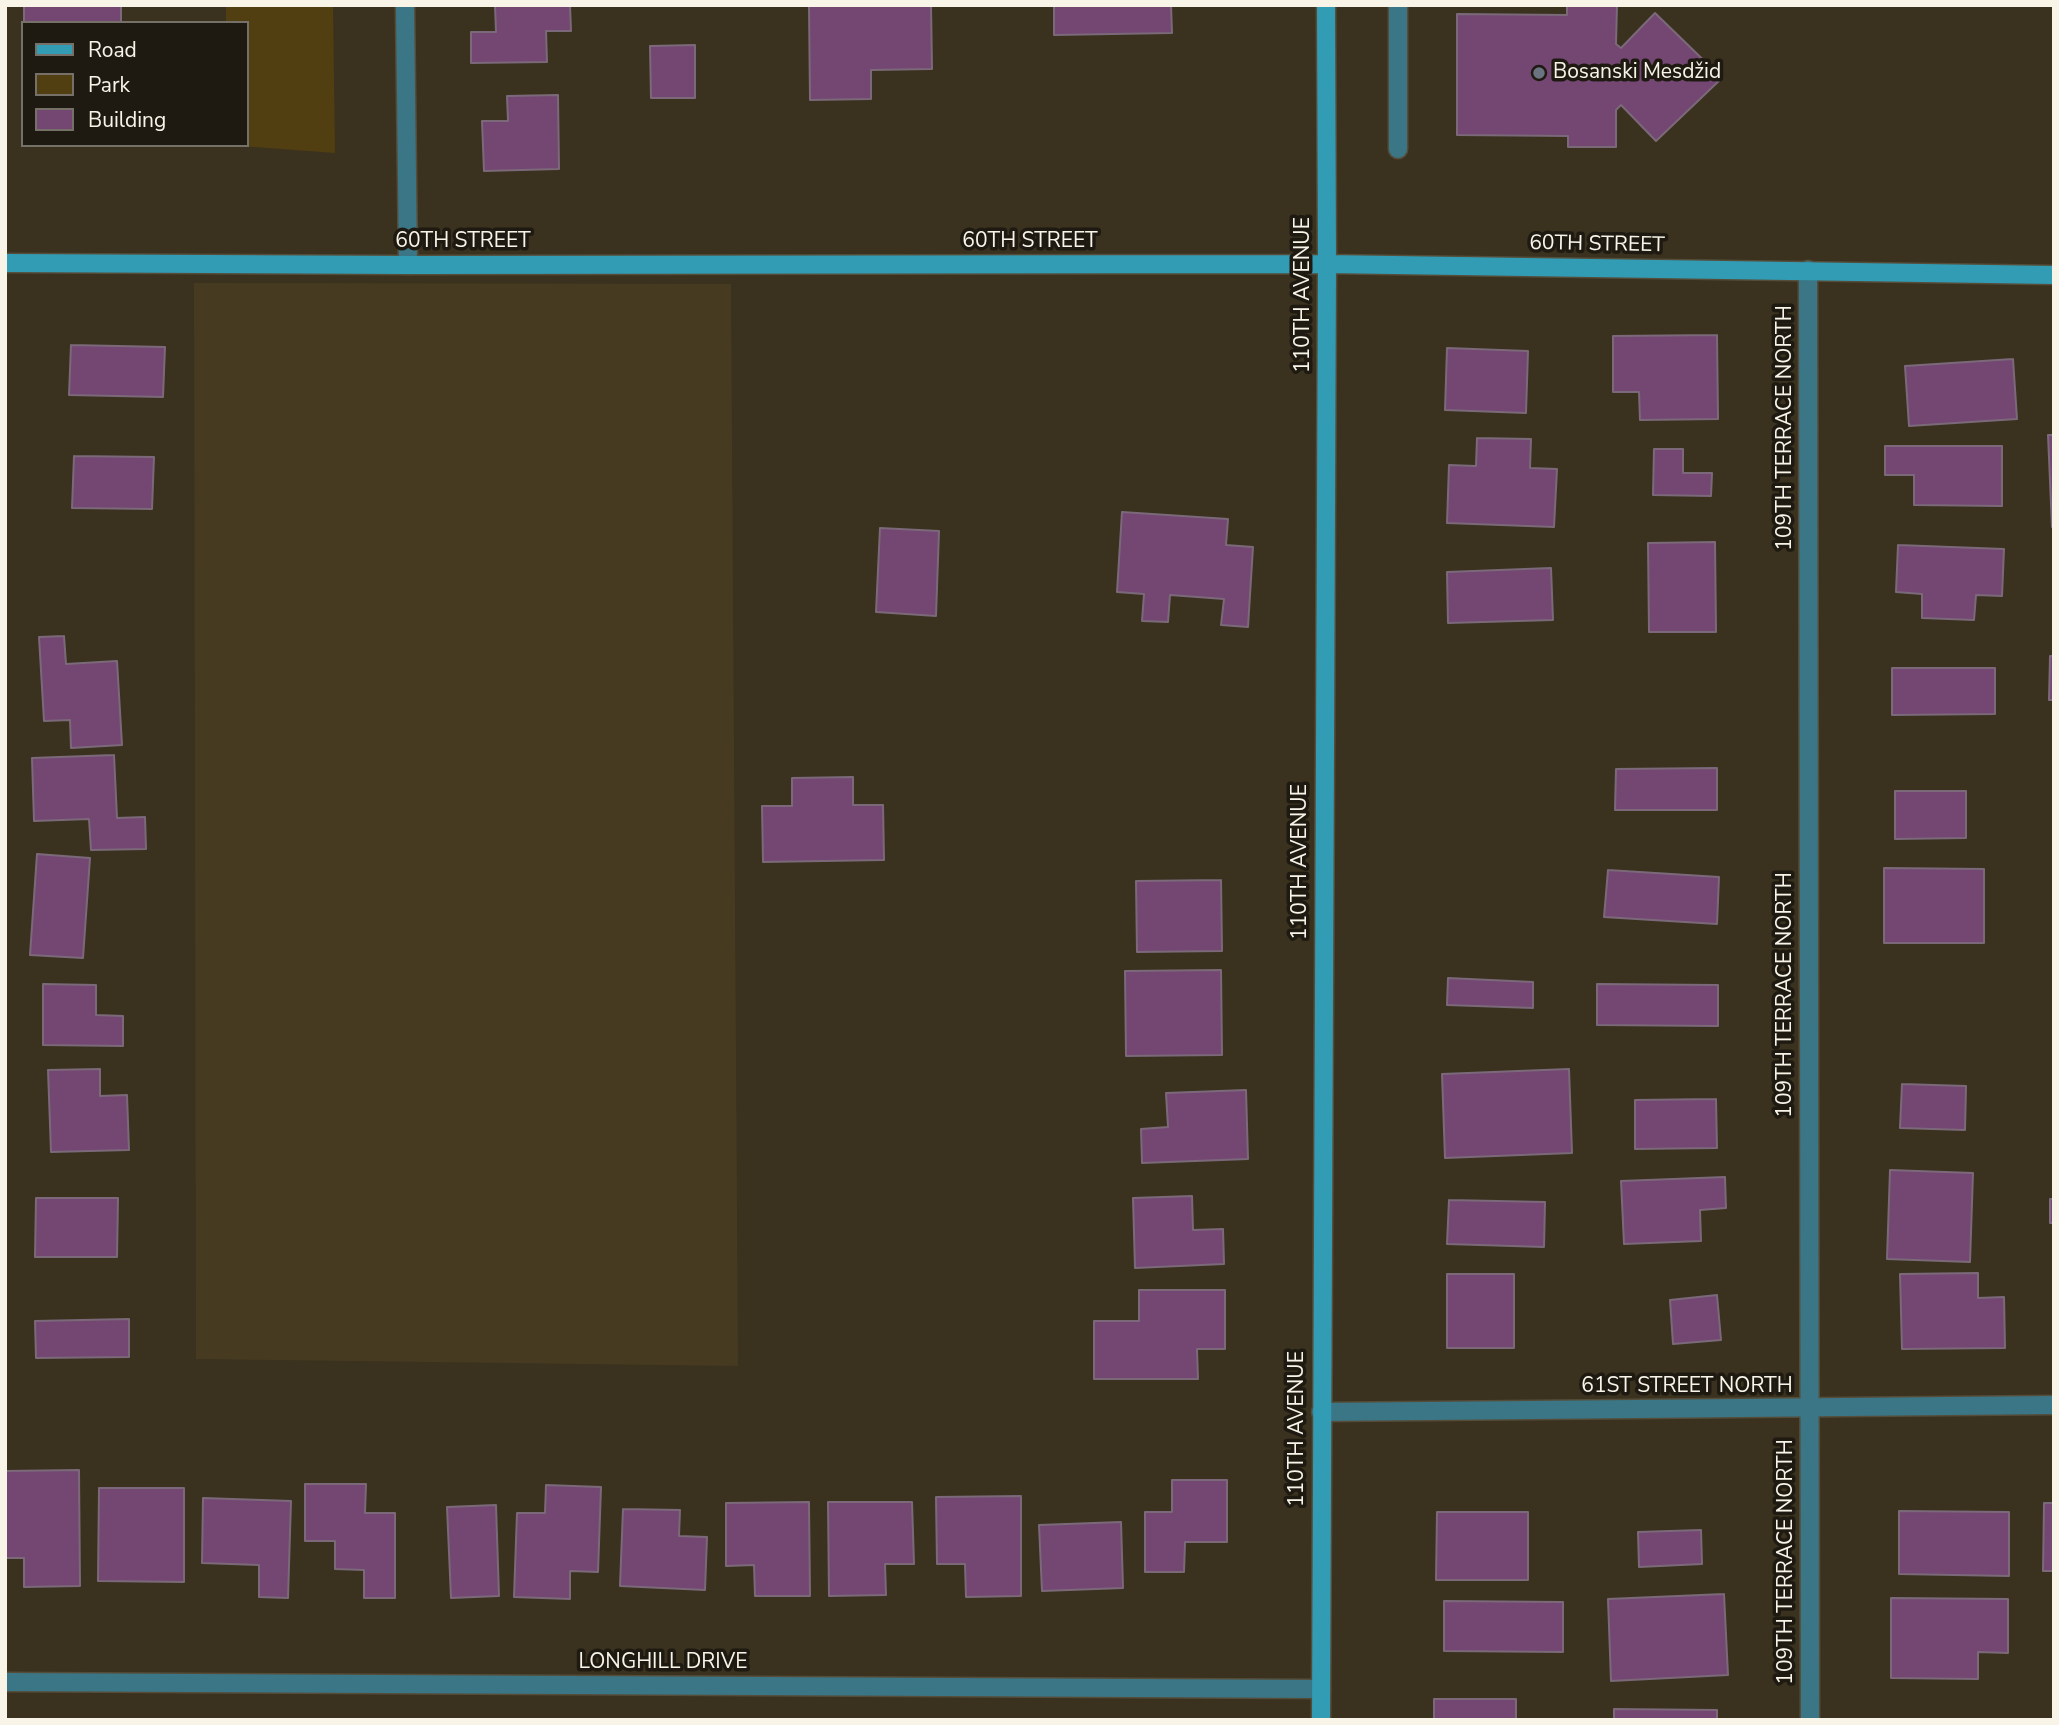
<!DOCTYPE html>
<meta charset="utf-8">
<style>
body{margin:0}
#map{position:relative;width:2059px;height:1725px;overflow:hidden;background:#3a321e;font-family:"Nunito Sans",sans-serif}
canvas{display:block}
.frame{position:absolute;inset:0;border:7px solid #f9f4e8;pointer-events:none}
.legend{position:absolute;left:21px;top:21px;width:228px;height:126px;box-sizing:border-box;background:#1e1a12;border:2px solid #767168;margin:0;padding:9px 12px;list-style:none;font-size:21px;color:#f9f4e8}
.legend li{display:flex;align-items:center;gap:14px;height:35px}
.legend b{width:35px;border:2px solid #767168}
</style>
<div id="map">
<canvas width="2059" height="1725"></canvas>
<div class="frame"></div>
<ul class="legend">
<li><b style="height:9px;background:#329cb4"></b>Road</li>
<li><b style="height:19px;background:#513f11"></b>Park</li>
<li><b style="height:19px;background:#734772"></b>Building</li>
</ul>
</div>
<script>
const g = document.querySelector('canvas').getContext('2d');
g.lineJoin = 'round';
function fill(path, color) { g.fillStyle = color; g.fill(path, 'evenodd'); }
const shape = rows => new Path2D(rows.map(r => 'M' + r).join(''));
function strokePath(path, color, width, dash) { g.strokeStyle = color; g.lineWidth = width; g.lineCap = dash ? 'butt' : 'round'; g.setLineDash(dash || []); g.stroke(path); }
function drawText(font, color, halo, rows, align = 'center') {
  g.font = font + ' "Nunito Sans",sans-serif'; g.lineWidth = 7; g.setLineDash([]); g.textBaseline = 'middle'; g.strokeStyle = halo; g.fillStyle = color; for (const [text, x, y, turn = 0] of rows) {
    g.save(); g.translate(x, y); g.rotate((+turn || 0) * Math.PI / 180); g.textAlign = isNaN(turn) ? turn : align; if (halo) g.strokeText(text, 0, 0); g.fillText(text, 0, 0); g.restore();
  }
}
const built = shape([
 [194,283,731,284,738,1366,196,1359]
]);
const green = shape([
 [226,5,333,5,335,153,228,145,247,145,247,23,226,23]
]);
const building = shape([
 [24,5,121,5,121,23,24,23,24,5],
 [495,5,570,5,571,31,546,31,547,62,471,63,471,32,496,32,495,5],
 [809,5,931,5,932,69,871,70,871,99,810,100,809,5],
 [1054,5,1171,5,1172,33,1054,35,1054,5],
 [1567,5,1617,5,1616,44,1621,48,1655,13,1722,78,1656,141,1621,105,1616,110,1616,147,1568,147,1568,136,1457,135,1457,14,1567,15,1567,5],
 [695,45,695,98,651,98,650,46,695,45],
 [558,95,559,169,484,171,482,121,508,121,507,96,558,95],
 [1717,335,1718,419,1640,420,1639,392,1613,392,1613,336,1717,335],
 [71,345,165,347,163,397,69,395,71,345],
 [1447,348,1528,351,1526,413,1445,410,1447,348],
 [2013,359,2017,419,1909,426,1905,366,2013,359],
 [2048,435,2054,435,2054,527,2052,527,2048,435],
 [1477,438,1531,439,1530,468,1557,469,1554,527,1447,523,1449,465,1476,466,1477,438],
 [1885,446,2002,446,2002,506,1914,505,1914,475,1885,475,1885,446],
 [1654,449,1683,449,1683,473,1712,473,1711,496,1653,495,1654,449],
 [74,456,154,457,152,509,72,508,74,456],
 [1122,512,1228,519,1226,545,1253,547,1248,627,1221,625,1224,599,1170,595,1168,622,1142,621,1144,594,1117,592,1122,512],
 [880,528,939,531,936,616,876,612,880,528],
 [1715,542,1716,632,1649,632,1648,543,1715,542],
 [1898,545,2004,549,2002,596,1976,595,1974,620,1922,618,1922,594,1896,592,1898,545],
 [1551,568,1553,620,1448,623,1447,572,1551,568],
 [64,636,66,664,117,661,122,745,71,748,70,720,44,721,39,637,64,636],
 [2050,656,2054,656,2054,700,2049,700,2050,656],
 [1892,668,1995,668,1995,714,1892,715,1892,668],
 [114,755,117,818,145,817,146,849,91,850,89,819,34,821,32,758,114,755],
 [1717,768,1717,810,1615,810,1616,769,1717,768],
 [853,777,853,805,883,805,884,860,763,862,762,806,792,806,792,778,853,777],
 [1895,791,1966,791,1966,838,1895,839,1895,791],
 [37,854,90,858,83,958,30,955,37,854],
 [1884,868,1984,869,1984,943,1884,943,1884,868],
 [1608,870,1719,877,1717,924,1604,917,1608,870],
 [1221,880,1222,951,1137,952,1136,881,1221,880],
 [1221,970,1222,1055,1126,1056,1125,971,1221,970],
 [1448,978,1533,982,1533,1008,1447,1005,1448,978],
 [43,984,96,985,96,1015,123,1016,123,1046,43,1045,43,984],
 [1597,984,1718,985,1718,1026,1597,1025,1597,984],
 [100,1069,100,1096,127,1095,129,1150,51,1152,48,1070,100,1069],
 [1569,1069,1572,1153,1445,1158,1442,1074,1569,1069],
 [1902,1084,1966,1086,1965,1130,1900,1128,1902,1084],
 [1246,1090,1248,1159,1142,1163,1141,1129,1168,1127,1166,1093,1246,1090],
 [1716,1099,1717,1148,1635,1149,1635,1100,1716,1099],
 [1890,1170,1973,1173,1970,1262,1887,1259,1890,1170],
 [1725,1177,1726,1208,1700,1210,1701,1241,1624,1244,1621,1181,1725,1177],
 [1192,1196,1193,1230,1223,1229,1224,1264,1135,1268,1133,1198,1192,1196],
 [36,1198,118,1198,117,1257,35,1257,36,1198],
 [2050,1199,2054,1199,2054,1223,2050,1223,2050,1199],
 [1449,1200,1545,1202,1544,1247,1447,1244,1449,1200],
 [1978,1273,1978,1298,2004,1297,2005,1348,1902,1349,1900,1274,1978,1273],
 [1447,1274,1514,1274,1514,1348,1447,1348,1447,1274],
 [1139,1290,1225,1290,1225,1349,1197,1349,1198,1379,1094,1379,1094,1321,1139,1321,1139,1290],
 [1717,1295,1721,1340,1673,1344,1670,1300,1717,1295],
 [129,1319,129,1357,36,1358,35,1321,129,1319],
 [79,1470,80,1586,24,1587,24,1558,5,1558,5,1471,79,1470],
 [1172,1480,1227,1480,1227,1542,1185,1542,1184,1572,1145,1572,1145,1512,1172,1512,1172,1480],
 [305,1484,366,1484,365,1513,395,1513,395,1598,364,1598,364,1570,335,1569,335,1541,305,1541,305,1484],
 [546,1485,601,1487,598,1572,570,1571,570,1599,514,1597,517,1513,545,1513,546,1485],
 [99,1488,184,1488,184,1582,98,1581,99,1488],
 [1021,1496,1021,1596,966,1597,965,1564,937,1564,936,1497,1021,1496],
 [203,1498,291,1501,288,1598,259,1597,259,1565,202,1563,203,1498],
 [809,1502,810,1596,755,1596,754,1565,726,1566,726,1503,809,1502],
 [828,1502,912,1502,914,1564,885,1564,886,1595,829,1596,828,1502],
 [2044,1503,2054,1503,2054,1571,2043,1571,2044,1503],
 [496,1505,499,1596,451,1598,447,1507,496,1505],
 [623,1509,680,1510,679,1536,707,1537,705,1590,620,1586,623,1509],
 [1899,1511,2009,1512,2009,1576,1899,1574,1899,1511],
 [1437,1512,1528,1512,1528,1580,1436,1580,1437,1512],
 [1121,1522,1123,1588,1042,1591,1039,1525,1121,1522],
 [1701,1530,1702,1564,1639,1567,1638,1532,1701,1530],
 [1724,1594,1728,1675,1611,1681,1608,1599,1724,1594],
 [1891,1598,2008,1599,2008,1653,1978,1652,1978,1679,1891,1678,1891,1598],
 [1444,1601,1563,1602,1563,1652,1444,1651,1444,1601],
 [1434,1699,1516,1699,1516,1720,1434,1720,1434,1699],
 [1614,1709,1717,1710,1717,1720,1614,1720,1614,1709]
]);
const lane = shape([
 [1398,5,1398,149]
]);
const street = shape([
 [405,5,408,265],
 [1808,270,1810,1720],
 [1321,1412,2054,1405],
 [5,1682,1321,1689]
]);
const secondary = shape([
 [5,263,408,265,1327,264,2054,275],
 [1321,1720,1327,264,1326,5]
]);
const markers = [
 [1539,73,7,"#6b7280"]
];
const poiNames = [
 ["Bosanski Mesdžid",1553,73]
];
const streetNames = [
 ["60TH STREET",463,242],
 ["60TH STREET",1030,242],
 ["60TH STREET",1597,245,1],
 ["110TH AVENUE",1304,295,-90],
 ["109TH TERRACE NORTH",1786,428,-90],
 ["110TH AVENUE",1301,862,-90],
 ["109TH TERRACE NORTH",1786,995,-90],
 ["61ST STREET NORTH",1687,1387],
 ["110TH AVENUE",1298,1429,-90],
 ["109TH TERRACE NORTH",1787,1562,-90],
 ["LONGHILL DRIVE",663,1663]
];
fill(built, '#463b21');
fill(green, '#513f11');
fill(building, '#734772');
strokePath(building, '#7b697a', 2);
strokePath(lane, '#554d3a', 21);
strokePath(street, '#554d3a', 21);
strokePath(secondary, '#554d3a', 21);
strokePath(lane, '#3b7686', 18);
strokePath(street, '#3b7686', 18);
strokePath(secondary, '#329cb4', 18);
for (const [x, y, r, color] of markers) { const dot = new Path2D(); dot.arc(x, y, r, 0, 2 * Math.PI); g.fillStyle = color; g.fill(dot); strokePath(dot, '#1e1a12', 2.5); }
drawText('21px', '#f9f4e8', '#1e1a12', poiNames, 'left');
drawText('21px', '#f9f4e8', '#1e1a12', streetNames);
</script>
